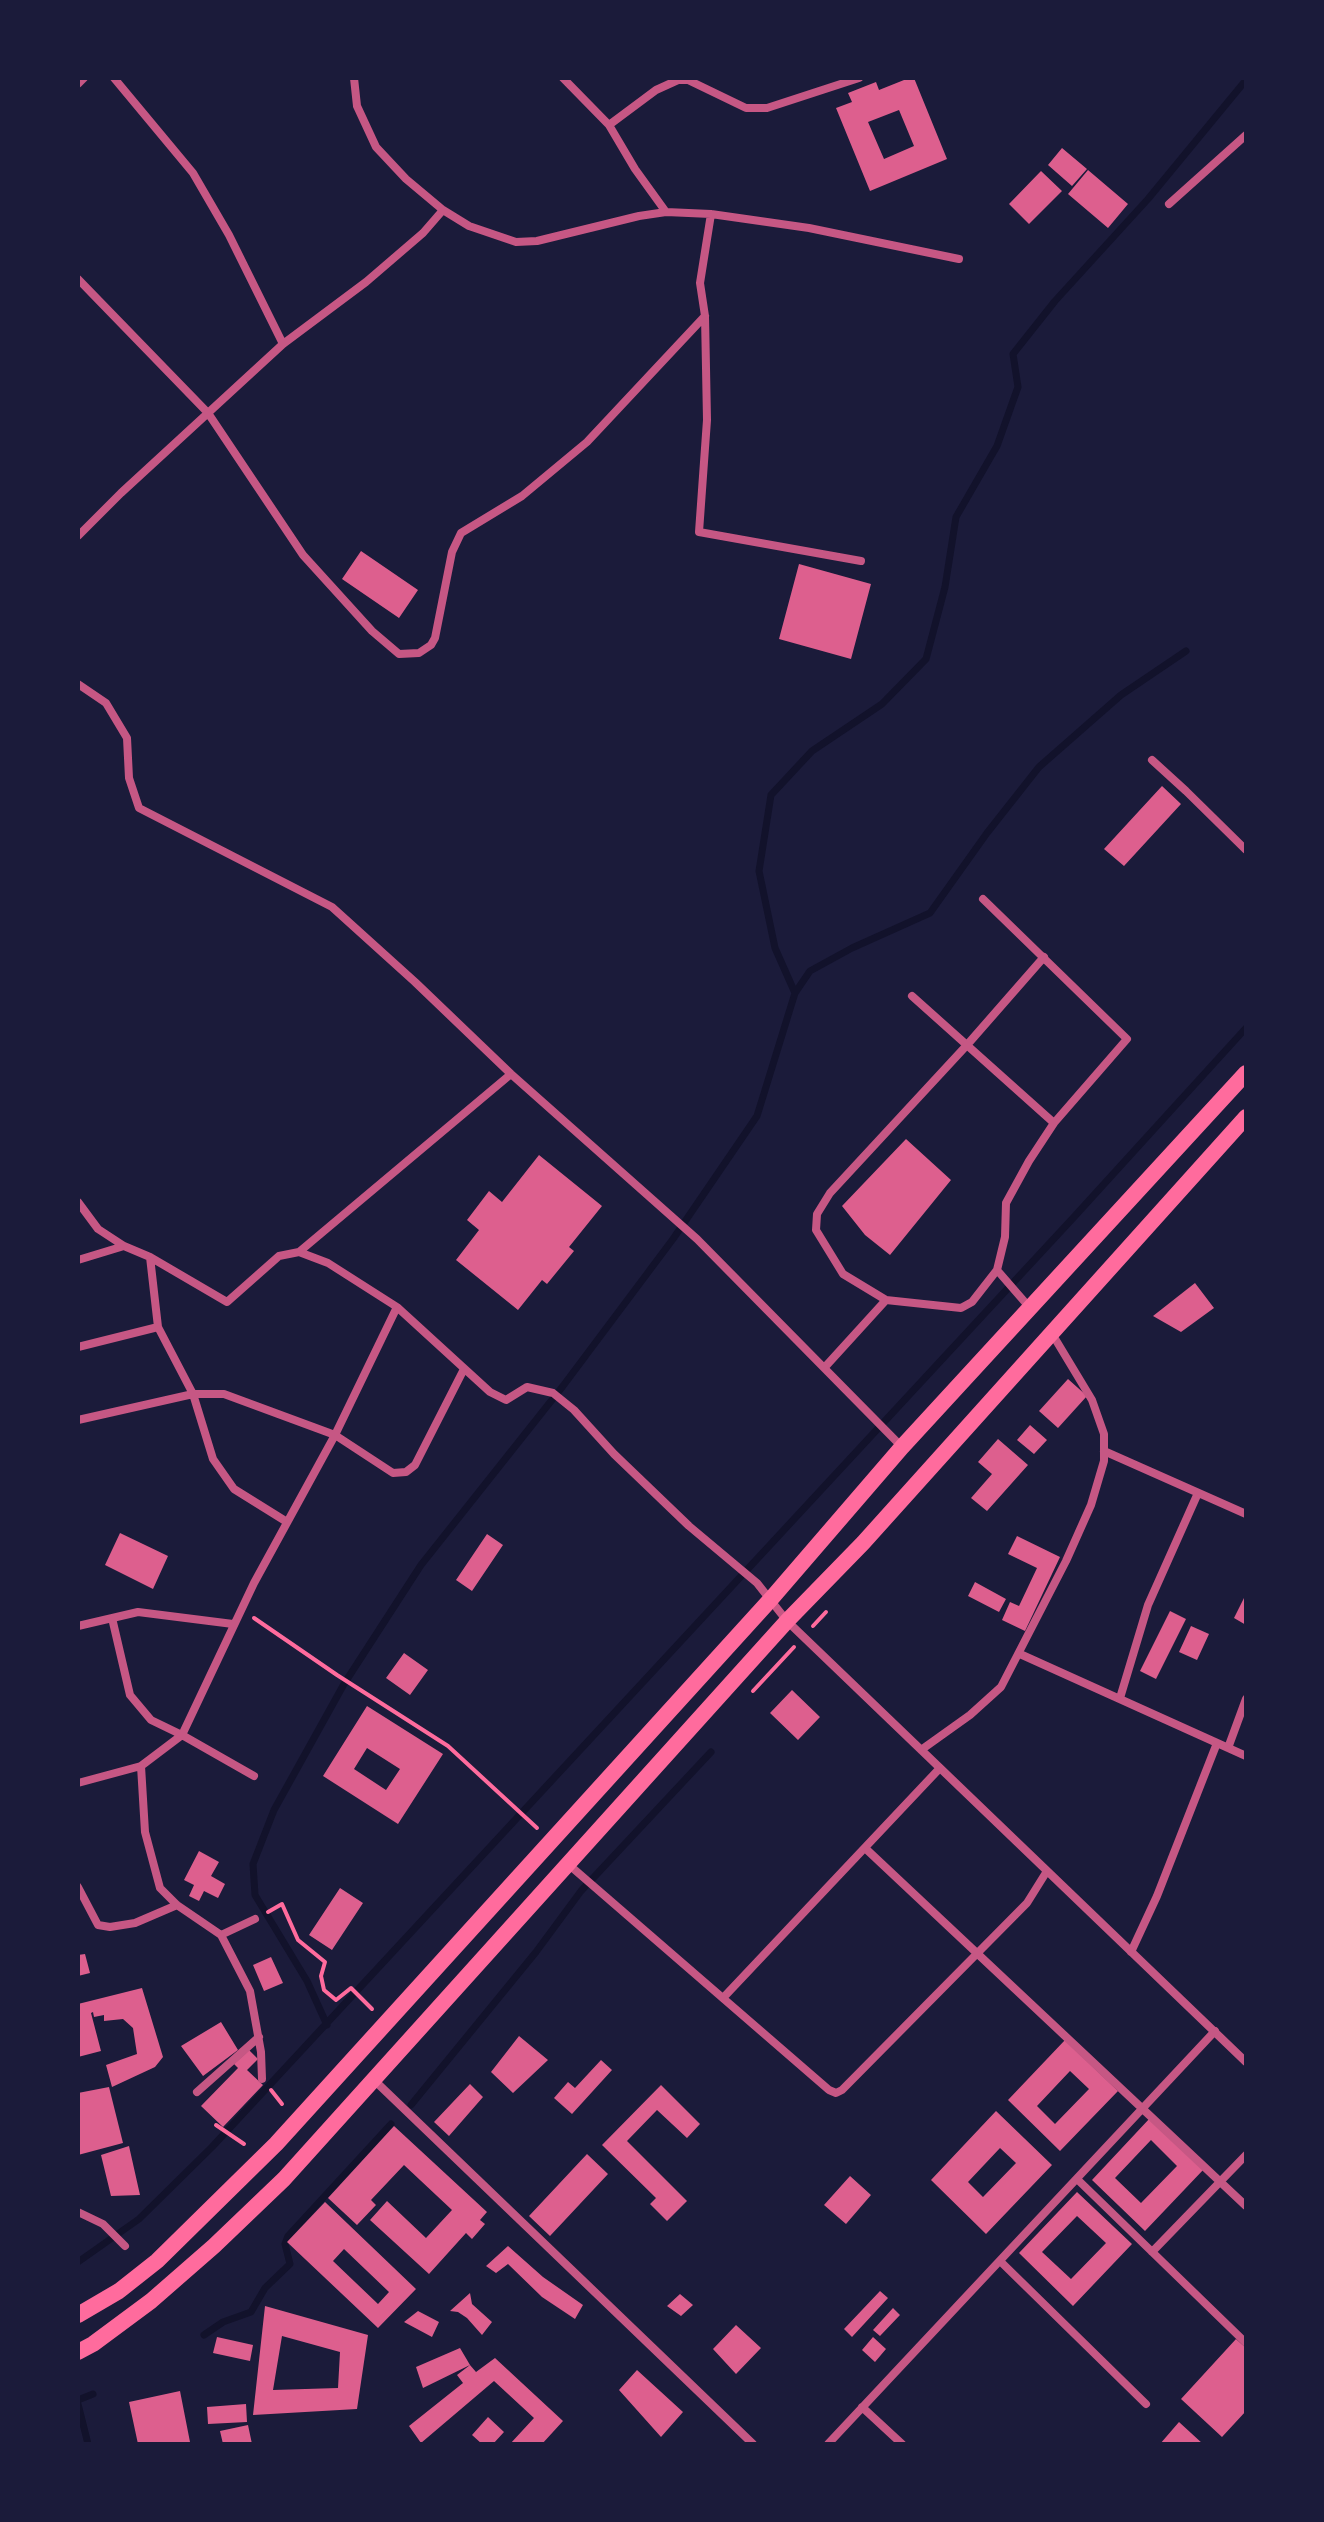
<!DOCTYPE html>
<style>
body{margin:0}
#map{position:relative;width:1324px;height:2522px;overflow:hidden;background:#1b1b3a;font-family:Barlow,sans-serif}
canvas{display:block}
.frame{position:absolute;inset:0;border:80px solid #1b1b3a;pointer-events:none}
</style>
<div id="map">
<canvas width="1324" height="2522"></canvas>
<div class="frame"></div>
</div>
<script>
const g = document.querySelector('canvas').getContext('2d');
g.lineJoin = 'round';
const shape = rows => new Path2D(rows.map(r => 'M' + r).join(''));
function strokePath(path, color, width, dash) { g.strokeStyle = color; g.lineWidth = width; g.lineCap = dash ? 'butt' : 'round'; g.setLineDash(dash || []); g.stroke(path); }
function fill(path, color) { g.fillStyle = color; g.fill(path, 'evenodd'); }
const stream = shape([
 [795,993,775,948,759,871,771,795,812,751,882,704,926,659,945,587,956,517,997,446,1018,387,1013,354,1055,301,1148,199,1246,80],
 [327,2025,307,1981,255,1895,253,1864,274,1810,344,1684,421,1565,563,1386,673,1239,757,1116,795,993,810,971,852,948,930,913,987,833,1039,767,1121,695,1186,651],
 [411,2105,536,1952,581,1891,711,1752],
 [78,2262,139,2219,212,2147,1074,1217,1246,1028],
 [204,2335,223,2322,251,2312,265,2288,290,2264,285,2244,288,2236,391,2124],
 [78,2400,93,2394],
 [78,2404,88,2444]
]);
const building = shape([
 [909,78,914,78,947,159,870,191,836,108,852,102,848,93,876,82,879,90],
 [899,110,914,146,884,159,868,122],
 [1062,148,1087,169,1072,186,1048,165],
 [1088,170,1128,204,1108,228,1068,194],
 [1041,171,1062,191,1029,224,1009,204],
 [361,551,418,590,399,618,342,579],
 [799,564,871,584,851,659,779,639],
 [1162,786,1181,804,1124,866,1104,849],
 [906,1139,951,1180,890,1255,865,1235,842,1206],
 [539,1155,602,1206,569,1247,574,1251,547,1284,542,1280,518,1310,456,1260,479,1230,467,1220,489,1191,502,1202],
 [1195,1283,1214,1308,1181,1332,1153,1316],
 [1068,1379,1087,1396,1058,1428,1039,1411],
 [1030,1425,1047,1440,1034,1454,1017,1440],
 [998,1439,1028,1465,987,1511,971,1498,992,1474,978,1462],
 [120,1533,168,1556,153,1589,105,1565],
 [487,1534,503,1545,472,1591,456,1580],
 [1017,1536,1060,1557,1025,1631,1002,1620,1010,1602,1019,1606,1037,1568,1008,1554],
 [975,1582,1006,1599,999,1612,968,1596],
 [1246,1594,1246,1625,1234,1618],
 [1170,1611,1186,1619,1156,1679,1140,1671],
 [1191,1626,1209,1634,1197,1660,1179,1652],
 [404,1653,428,1670,410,1695,386,1678],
 [792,1690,820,1717,798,1740,770,1713],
 [367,1706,443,1754,398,1824,323,1776],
 [367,1748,400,1769,386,1790,354,1769],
 [199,1851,219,1862,211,1876,225,1884,218,1898,204,1891,199,1901,189,1896,194,1885,184,1880],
 [340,1888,363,1903,332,1950,309,1935],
 [85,1954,90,1973,78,1976,78,1955],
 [271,1957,283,1983,264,1991,253,1965],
 [142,1988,163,2057,155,2067,112,2087,106,2065,137,2054,133,2028,123,2019,104,2021,104,2015,94,2017,93,2012,91,2013,101,2051,78,2057,78,2004],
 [221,2022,238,2050,203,2076,181,2046],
 [519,2036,548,2060,513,2093,491,2072],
 [1065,2040,1118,2091,1060,2151,1008,2100],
 [1070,2071,1089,2089,1055,2124,1037,2106],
 [249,2050,258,2059,247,2070,263,2085,223,2127,201,2106,238,2068,234,2064],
 [601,2060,612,2070,572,2114,554,2098,568,2082,575,2088],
 [470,2084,483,2097,449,2136,434,2122],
 [661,2085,700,2124,687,2138,657,2110,627,2141,687,2201,667,2221,650,2204,656,2198,602,2145],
 [109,2087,123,2143,78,2155,78,2093],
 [996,2111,1052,2165,986,2234,931,2180],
 [1000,2148,1016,2163,983,2197,968,2182],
 [1150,2118,1204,2169,1145,2231,1092,2180],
 [1151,2140,1177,2166,1141,2203,1115,2178],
 [394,2126,487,2212,480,2220,485,2224,472,2239,466,2233,429,2274,370,2220,387,2201,426,2238,452,2210,404,2165,371,2200,376,2205,357,2225,328,2198],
 [129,2146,140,2195,111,2196,101,2155],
 [587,2154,608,2174,550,2236,529,2216],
 [850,2176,871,2195,846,2224,824,2205],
 [1077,2192,1132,2244,1073,2306,1019,2253],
 [1077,2216,1106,2243,1071,2279,1042,2252],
 [325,2202,416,2289,378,2328,287,2242],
 [344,2249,389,2292,378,2304,333,2261],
 [508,2246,543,2277,583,2305,575,2319,542,2297,508,2264,496,2273,486,2266],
 [880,2291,888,2298,852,2337,844,2329],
 [470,2293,472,2304,492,2322,482,2335,467,2318,458,2312,450,2311],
 [680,2294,693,2305,681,2316,667,2306],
 [265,2306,368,2335,357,2409,253,2415],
 [282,2336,340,2352,338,2388,273,2390],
 [893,2308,900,2315,880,2336,873,2330],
 [418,2311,439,2322,432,2337,404,2322],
 [736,2325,761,2348,736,2374,713,2349],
 [217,2337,253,2345,250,2361,213,2353],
 [873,2337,886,2349,875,2362,862,2350],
 [1236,2339,1246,2348,1246,2411,1222,2437,1181,2399],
 [460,2348,470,2365,423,2388,416,2367],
 [495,2358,563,2421,542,2444,510,2444,534,2418,494,2381,421,2443,409,2426,463,2383,457,2375,470,2365,476,2372],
 [637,2370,683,2412,661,2437,619,2390],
 [180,2391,190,2442,178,2444,138,2444,129,2402],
 [246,2404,247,2422,208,2424,207,2407],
 [488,2417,504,2432,493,2444,482,2444,472,2435],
 [1179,2422,1203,2444,1160,2444],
 [248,2425,252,2444,223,2444,220,2431]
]);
const path = shape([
 [254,1618,337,1675,448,1746,537,1828],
 [813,1626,826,1612],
 [753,1691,794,1647],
 [268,1912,282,1904,298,1940,325,1962,321,1976,324,1990,336,2000,351,1988,372,2009],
 [271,2090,282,2104],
 [216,2125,244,2144]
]);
const minor = shape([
 [114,78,193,173,229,235,283,344],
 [354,78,357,106,376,147,406,179,443,210],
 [563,78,609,125,635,169,666,212],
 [78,84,84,78],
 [609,125,656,90,678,80,688,80,746,108,767,108,859,78],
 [1169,204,1246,135],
 [711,214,700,283,705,316,707,420,699,532,861,561],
 [78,279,208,413,303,555,372,631,399,654,419,653,431,645,435,638,452,552,461,533,522,496,587,442,705,316],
 [78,536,121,493,283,344,366,282,423,233,443,210,469,226,516,242,537,241,639,216,666,212,711,214,809,228,959,259],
 [78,684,106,703,127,738,129,778,139,808,332,907,415,982,511,1074,697,1239,902,1447],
 [1152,760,1186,791,1246,850],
 [983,899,1127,1039,1054,1123,1029,1161,1006,1203,1005,1237,997,1270,1030,1308],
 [912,996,1054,1123],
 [78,1202,98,1229,124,1246,150,1257,227,1302,279,1256,299,1252,328,1263,397,1307,490,1392,506,1400,527,1387,553,1393,574,1410,614,1454,689,1526,757,1583,787,1621,1246,2062],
 [299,1252,511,1074],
 [78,1260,124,1246],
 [997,1270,972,1302,961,1308,886,1300,843,1274,816,1230,817,1214,830,1193,967,1045,1044,957],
 [158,1327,193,1394,213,1459,234,1489,287,1522],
 [78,1347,158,1327,150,1257],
 [825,1367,886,1300],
 [78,1420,193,1394,224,1394,335,1435,393,1473,406,1472,415,1465,464,1369],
 [1104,1451,1246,1514],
 [112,1618,130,1695,151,1720,182,1735,254,1776],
 [78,1626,138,1612,233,1624],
 [1020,1654,1246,1756],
 [1120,1698,1148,1605,1198,1493],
 [1228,1748,1246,1699],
 [921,1750,970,1715,1001,1687,1066,1561,1091,1505,1104,1461,1104,1434,1092,1400,1051,1332],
 [141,1766,145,1832,160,1888,177,1905,221,1935,250,1991,261,2052,262,2079],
 [78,1783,141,1766,182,1735,254,1583,335,1435,397,1307],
 [865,1848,1246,2206],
 [568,1864,829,2090,836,2093,842,2090,1027,1903,1047,1871],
 [78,1887,98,1925,110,1927,135,1923,177,1905],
 [221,1935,255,1919],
 [1131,1952,1157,1896,1217,1743],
 [723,1998,940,1768],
 [374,2080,753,2444],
 [197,2092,259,2037],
 [1077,2179,1246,2343],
 [78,2212,103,2224,125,2246],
 [1152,2252,1246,2155],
 [1000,2261,1146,2404],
 [862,2407,902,2444],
 [828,2444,1215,2031]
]);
const trunk = shape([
 [78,2315,119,2291,157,2261,276,2144,771,1599,902,1447,1246,1073],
 [78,2352,93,2344,151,2301,214,2246,284,2179,787,1621,863,1543,1246,1117]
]);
strokePath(stream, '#12122b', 7);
fill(building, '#dd5f8e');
strokePath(path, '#ff6b9d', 4);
strokePath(minor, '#c65784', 8);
strokePath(trunk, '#ff6b9d', 16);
</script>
